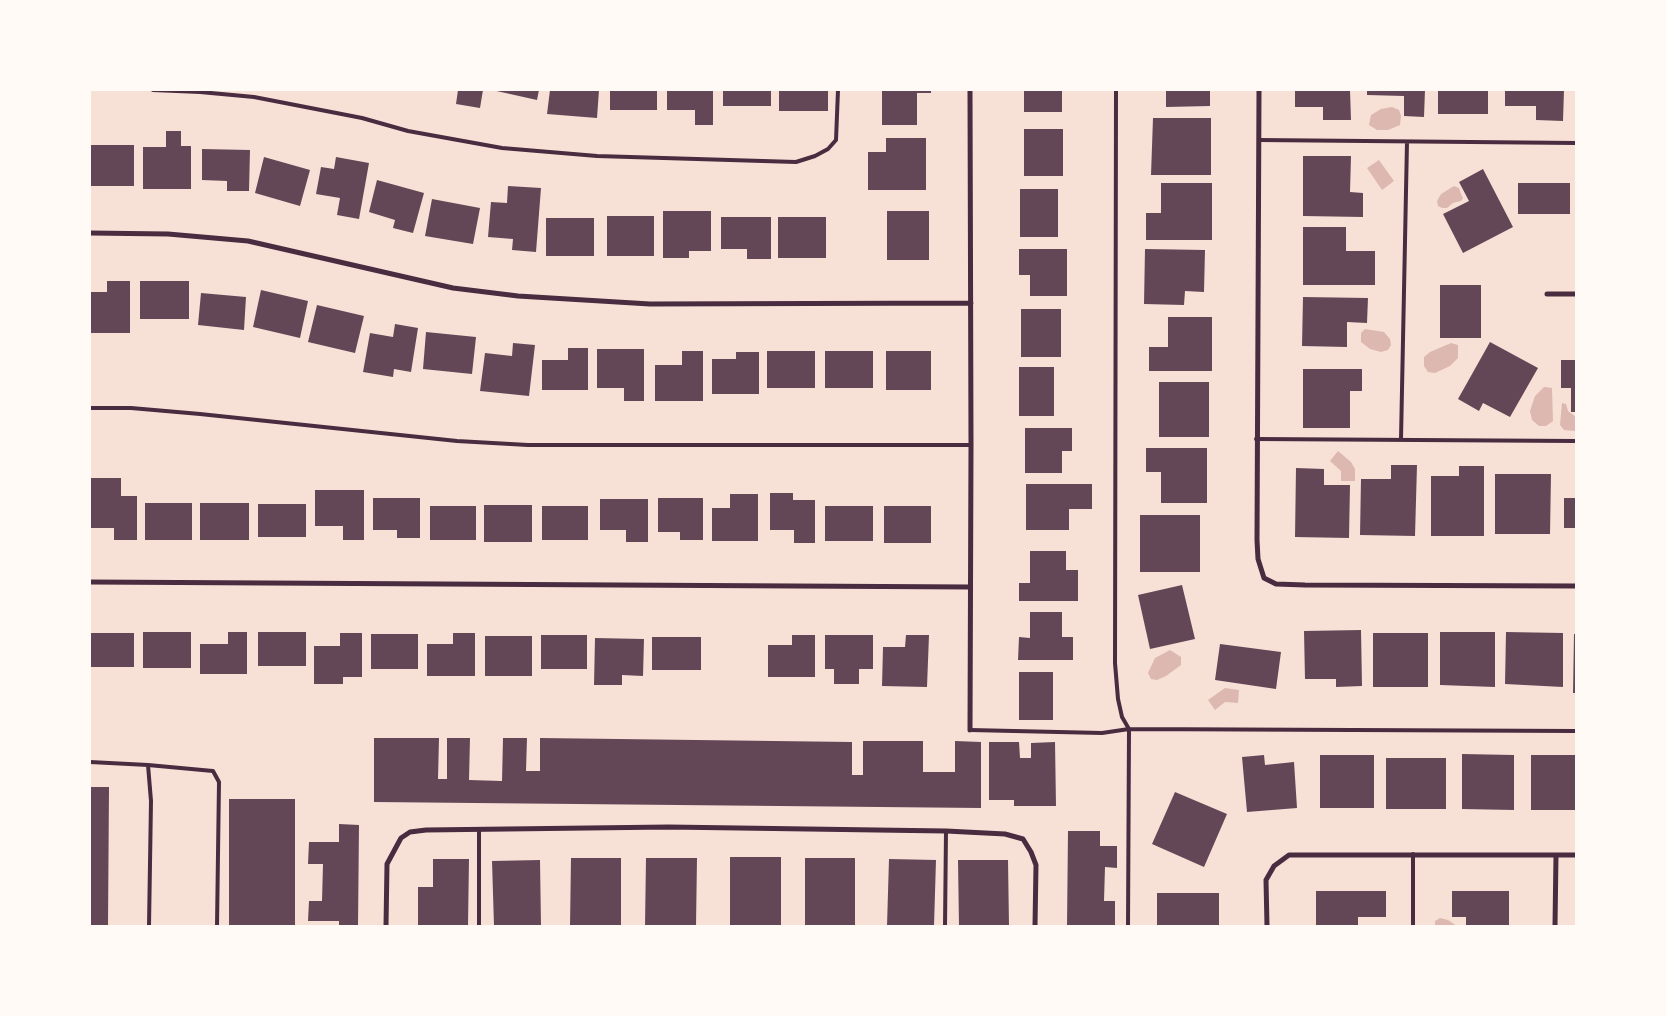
<!DOCTYPE html>
<style>
body{margin:0}
#map{position:relative;width:1666px;height:1016px;overflow:hidden;background:#f7e1d7;font-family:"Playfair Display",serif}
canvas{display:block}
.frame{position:absolute;inset:0;border:91px solid #fffaf5;pointer-events:none}
</style>
<div id="map">
<canvas width="1666" height="1016"></canvas>
<div class="frame"></div>
</div>
<script>
const g = document.querySelector('canvas').getContext('2d');
g.lineJoin = 'round';
function fill(path, color) { g.fillStyle = color; g.fill(path, 'evenodd'); }
const shape = rows => new Path2D(rows.map(r => 'M' + r).join(''));
function strokePath(path, color, width, dash) { g.strokeStyle = color; g.lineWidth = width; g.lineCap = dash ? 'butt' : 'round'; g.setLineDash(dash || []); g.stroke(path); }
const water = shape([
 [1392,107,1399,110,1401,116,1400,125,1388,130,1377,130,1369,125,1371,115,1381,109],
 [1379,160,1394,181,1382,190,1367,168],
 [1454,186,1459,188,1461,194,1463,198,1461,201,1453,203,1447,208,1442,208,1438,206,1437,201,1441,194],
 [1365,329,1384,332,1390,339,1391,345,1388,350,1381,352,1370,349,1361,342,1361,333],
 [1451,343,1458,345,1458,358,1450,366,1435,373,1428,372,1424,366,1424,357,1430,352],
 [1544,387,1552,388,1553,421,1546,426,1539,426,1532,420,1530,411,1535,396],
 [1562,403,1566,404,1568,411,1576,417,1576,431,1564,430,1560,425],
 [1338,451,1351,462,1355,469,1355,481,1341,481,1341,471,1330,461],
 [1170,650,1181,657,1181,665,1166,676,1157,680,1151,679,1148,673,1155,658],
 [1225,688,1239,690,1238,703,1225,702,1215,710,1208,700],
 [1440,918,1448,920,1457,926,1435,926,1435,921]
]);
const building = shape([
 [458,90,483,90,480,108,456,104],
 [492,90,539,90,537,100],
 [550,90,599,90,597,118,547,114],
 [610,90,657,90,657,110,610,110],
 [667,90,713,90,713,125,695,125,695,110,667,110],
 [723,90,771,90,771,106,723,106],
 [779,90,828,90,828,111,779,111],
 [882,90,931,90,931,93,917,93,917,125,882,125],
 [1024,90,1062,90,1062,112,1024,112],
 [1166,90,1210,90,1210,106,1166,107],
 [1295,90,1350,90,1351,120,1323,120,1323,107,1295,107],
 [1367,90,1425,90,1424,117,1404,116,1404,96,1367,95],
 [1438,90,1488,90,1488,114,1438,114],
 [1505,90,1564,90,1563,121,1536,120,1536,106,1505,106],
 [1153,118,1211,118,1211,175,1151,175],
 [1024,129,1063,129,1063,176,1024,176],
 [166,131,181,131,181,146,191,146,191,189,143,189,143,147,166,147],
 [886,138,926,138,926,190,868,190,868,152,886,152],
 [91,145,134,145,134,186,91,186],
 [202,149,250,150,249,191,227,191,227,181,202,180],
 [1303,156,1351,156,1350,192,1363,193,1363,217,1303,216],
 [264,157,310,170,300,206,255,193],
 [336,157,369,163,359,219,337,215,340,198,316,194,321,167,334,169],
 [1483,169,1513,227,1463,253,1443,214,1469,201,1459,182],
 [377,180,424,193,413,233,393,228,395,220,369,212],
 [1161,183,1212,183,1212,240,1146,240,1146,213,1161,213],
 [1518,183,1570,183,1570,214,1518,214],
 [508,186,541,188,536,252,512,250,513,239,488,237,491,202,507,203],
 [1020,189,1058,189,1058,237,1020,237],
 [432,199,480,208,473,244,425,236],
 [663,211,711,211,711,251,689,251,689,258,663,258],
 [887,211,929,211,929,260,887,260],
 [607,216,654,216,654,256,607,256],
 [721,217,771,217,771,259,747,259,747,249,721,249],
 [778,217,826,217,826,258,778,258],
 [546,218,594,218,594,256,546,256],
 [1303,227,1346,227,1346,251,1375,251,1375,285,1303,285],
 [1019,249,1067,249,1067,296,1030,296,1030,275,1019,275],
 [1145,249,1205,250,1204,292,1185,291,1184,305,1144,304],
 [107,281,130,281,130,333,90,333,90,292,107,292],
 [140,281,189,281,189,319,140,319],
 [1440,285,1481,285,1481,338,1440,338],
 [261,290,308,301,300,338,253,327],
 [201,293,246,297,244,330,198,325],
 [1303,297,1368,298,1367,323,1347,322,1347,347,1302,346],
 [317,305,364,316,355,353,308,342],
 [1021,309,1061,309,1061,357,1021,357],
 [1168,317,1212,317,1212,371,1149,371,1149,347,1168,347],
 [395,324,418,328,411,372,394,369,393,377,363,372,370,333,393,337],
 [426,332,476,337,472,374,423,369],
 [1490,342,1538,368,1510,417,1483,403,1479,411,1458,399],
 [513,343,535,345,529,396,480,391,485,353,512,356],
 [568,348,588,348,588,390,542,390,542,360,568,360],
 [597,349,644,349,644,401,624,401,624,388,597,388],
 [682,351,703,351,703,401,655,401,655,365,682,365],
 [767,351,815,351,815,388,767,388],
 [825,351,873,351,873,388,825,388],
 [886,351,931,351,931,390,886,390],
 [736,352,759,352,759,394,712,394,712,359,736,359],
 [1561,360,1576,360,1576,412,1571,412,1571,388,1561,388],
 [1019,367,1054,367,1054,416,1019,416],
 [1303,369,1362,369,1362,391,1350,391,1350,428,1303,428],
 [1159,382,1209,382,1209,437,1159,437],
 [1025,428,1072,428,1072,451,1062,451,1062,473,1025,473],
 [1146,448,1207,448,1207,503,1161,503,1161,472,1146,472],
 [1391,465,1417,465,1415,536,1360,535,1361,479,1391,479],
 [1459,466,1484,466,1484,536,1431,536,1431,476,1459,476],
 [1296,468,1324,469,1324,485,1350,485,1349,538,1295,537],
 [1495,474,1551,474,1550,534,1495,534],
 [90,478,121,478,121,496,137,496,137,540,114,540,114,528,90,528],
 [1026,484,1092,484,1092,509,1069,509,1069,530,1026,530],
 [315,490,364,490,364,540,343,540,343,526,315,526],
 [770,493,793,493,793,500,815,500,815,543,794,543,794,530,770,530],
 [730,494,758,494,758,541,712,541,712,508,730,508],
 [373,498,420,498,420,538,397,538,397,530,373,530],
 [658,498,703,498,703,540,680,540,680,532,658,532],
 [1564,498,1576,498,1576,528,1564,528],
 [600,499,648,499,648,542,626,542,626,530,600,530],
 [145,503,192,503,192,540,145,540],
 [200,503,249,503,249,540,200,540],
 [258,504,306,504,306,537,258,537],
 [484,505,532,505,532,542,484,542],
 [430,506,476,506,476,540,430,540],
 [542,506,588,506,588,540,542,540],
 [825,506,873,506,873,541,825,541],
 [884,506,931,506,931,543,884,543],
 [1140,515,1200,515,1200,572,1140,572],
 [1030,551,1066,551,1066,570,1078,570,1078,601,1019,601,1019,583,1030,583],
 [1182,585,1195,639,1150,649,1138,595],
 [1030,612,1062,612,1062,637,1073,637,1073,660,1018,660,1019,637,1030,638],
 [1361,630,1362,686,1336,687,1336,679,1305,679,1304,631],
 [143,632,191,632,191,668,143,668],
 [228,632,247,632,247,674,200,674,200,644,228,644],
 [258,632,306,632,306,666,258,666],
 [1440,632,1495,632,1495,687,1440,685],
 [1506,632,1563,633,1563,687,1505,684],
 [90,633,134,633,134,667,90,667],
 [340,633,362,633,362,677,343,677,343,684,314,684,314,646,340,646],
 [453,633,475,633,475,676,427,676,427,644,453,644],
 [1373,633,1428,633,1428,687,1373,687],
 [371,634,418,634,418,669,371,669],
 [1574,634,1576,634,1576,693,1573,693],
 [541,635,587,635,587,669,541,669],
 [792,635,815,635,815,677,768,677,768,645,792,645],
 [825,635,873,635,873,669,859,669,859,684,834,684,834,669,825,669],
 [906,635,929,635,927,687,882,686,883,647,905,647],
 [485,636,532,636,532,676,485,676],
 [652,637,701,637,701,670,652,670],
 [595,638,644,639,643,676,622,675,622,685,594,685],
 [1220,644,1281,652,1276,689,1215,680],
 [1019,672,1053,672,1053,720,1019,720],
 [374,738,439,738,438,779,447,779,447,738,470,738,469,780,502,781,503,738,527,738,526,771,540,771,540,738,852,742,852,775,863,775,863,741,923,741,923,772,955,772,955,741,981,742,981,808,374,802],
 [989,742,1019,742,1020,758,1031,758,1031,743,1055,742,1056,806,1014,806,1014,800,989,800],
 [1462,754,1514,755,1514,810,1462,809],
 [1264,755,1265,765,1294,762,1297,808,1247,812,1242,757],
 [1320,755,1374,755,1374,808,1320,808],
 [1531,755,1576,755,1576,810,1531,810],
 [1386,758,1446,758,1446,809,1386,809],
 [90,787,109,787,108,926,90,926],
 [1175,792,1227,814,1204,867,1152,844],
 [229,799,295,799,295,926,229,926],
 [339,824,359,825,358,926,339,926,339,921,308,921,309,901,322,901,323,864,308,864,309,842,339,842],
 [1068,831,1100,831,1100,846,1117,846,1117,868,1105,867,1104,901,1115,901,1115,925,1067,926],
 [730,857,781,857,781,926,730,926],
 [571,858,621,858,621,926,570,926],
 [646,858,697,858,696,926,645,926],
 [805,858,855,858,855,926,805,926],
 [433,859,469,859,468,926,418,926,418,887,433,887],
 [889,859,936,860,934,926,887,926],
 [540,860,541,926,494,926,492,861],
 [958,860,1008,860,1009,926,959,926],
 [1316,891,1386,891,1386,917,1358,917,1358,926,1316,926],
 [1452,891,1509,891,1509,926,1466,926,1466,917,1452,917],
 [1157,893,1219,893,1219,926,1157,926]
]);
const service = shape([
 [153,90,200,92,254,97,362,118,408,131,502,148,597,156,796,162,815,156,828,149,836,140,838,90],
 [1116,90,1115,663,1118,699,1122,717,1129,729,1576,731],
 [1259,140,1576,143],
 [90,408,131,408,200,414,457,441,528,445,971,445],
 [1256,439,1576,441],
 [1401,439,1407,142],
 [970,730,1102,733,1129,729,1128,926],
 [90,762,148,765,151,801,149,926],
 [148,765,213,771,219,782,217,926],
 [479,829,479,926],
 [945,926,946,831],
 [1413,926,1413,854]
]);
const minor = shape([
 [1259,90,1257,540,1258,559,1264,578,1276,584,1305,585,1576,586],
 [90,233,168,234,248,241,453,288,518,296,650,304,971,303],
 [1547,294,1576,294],
 [90,582,970,587],
 [970,730,971,445,970,90],
 [386,926,387,864,401,838,410,832,426,830,669,827,946,831,1005,834,1023,839,1031,852,1036,865,1035,926],
 [1267,926,1266,880,1274,866,1289,855,1576,855],
 [1555,926,1556,855]
]);
fill(water, '#dcb8b0');
fill(building, '#644757');
strokePath(service, '#4a2c40', 4);
strokePath(minor, '#4a2c40', 5);
</script>
